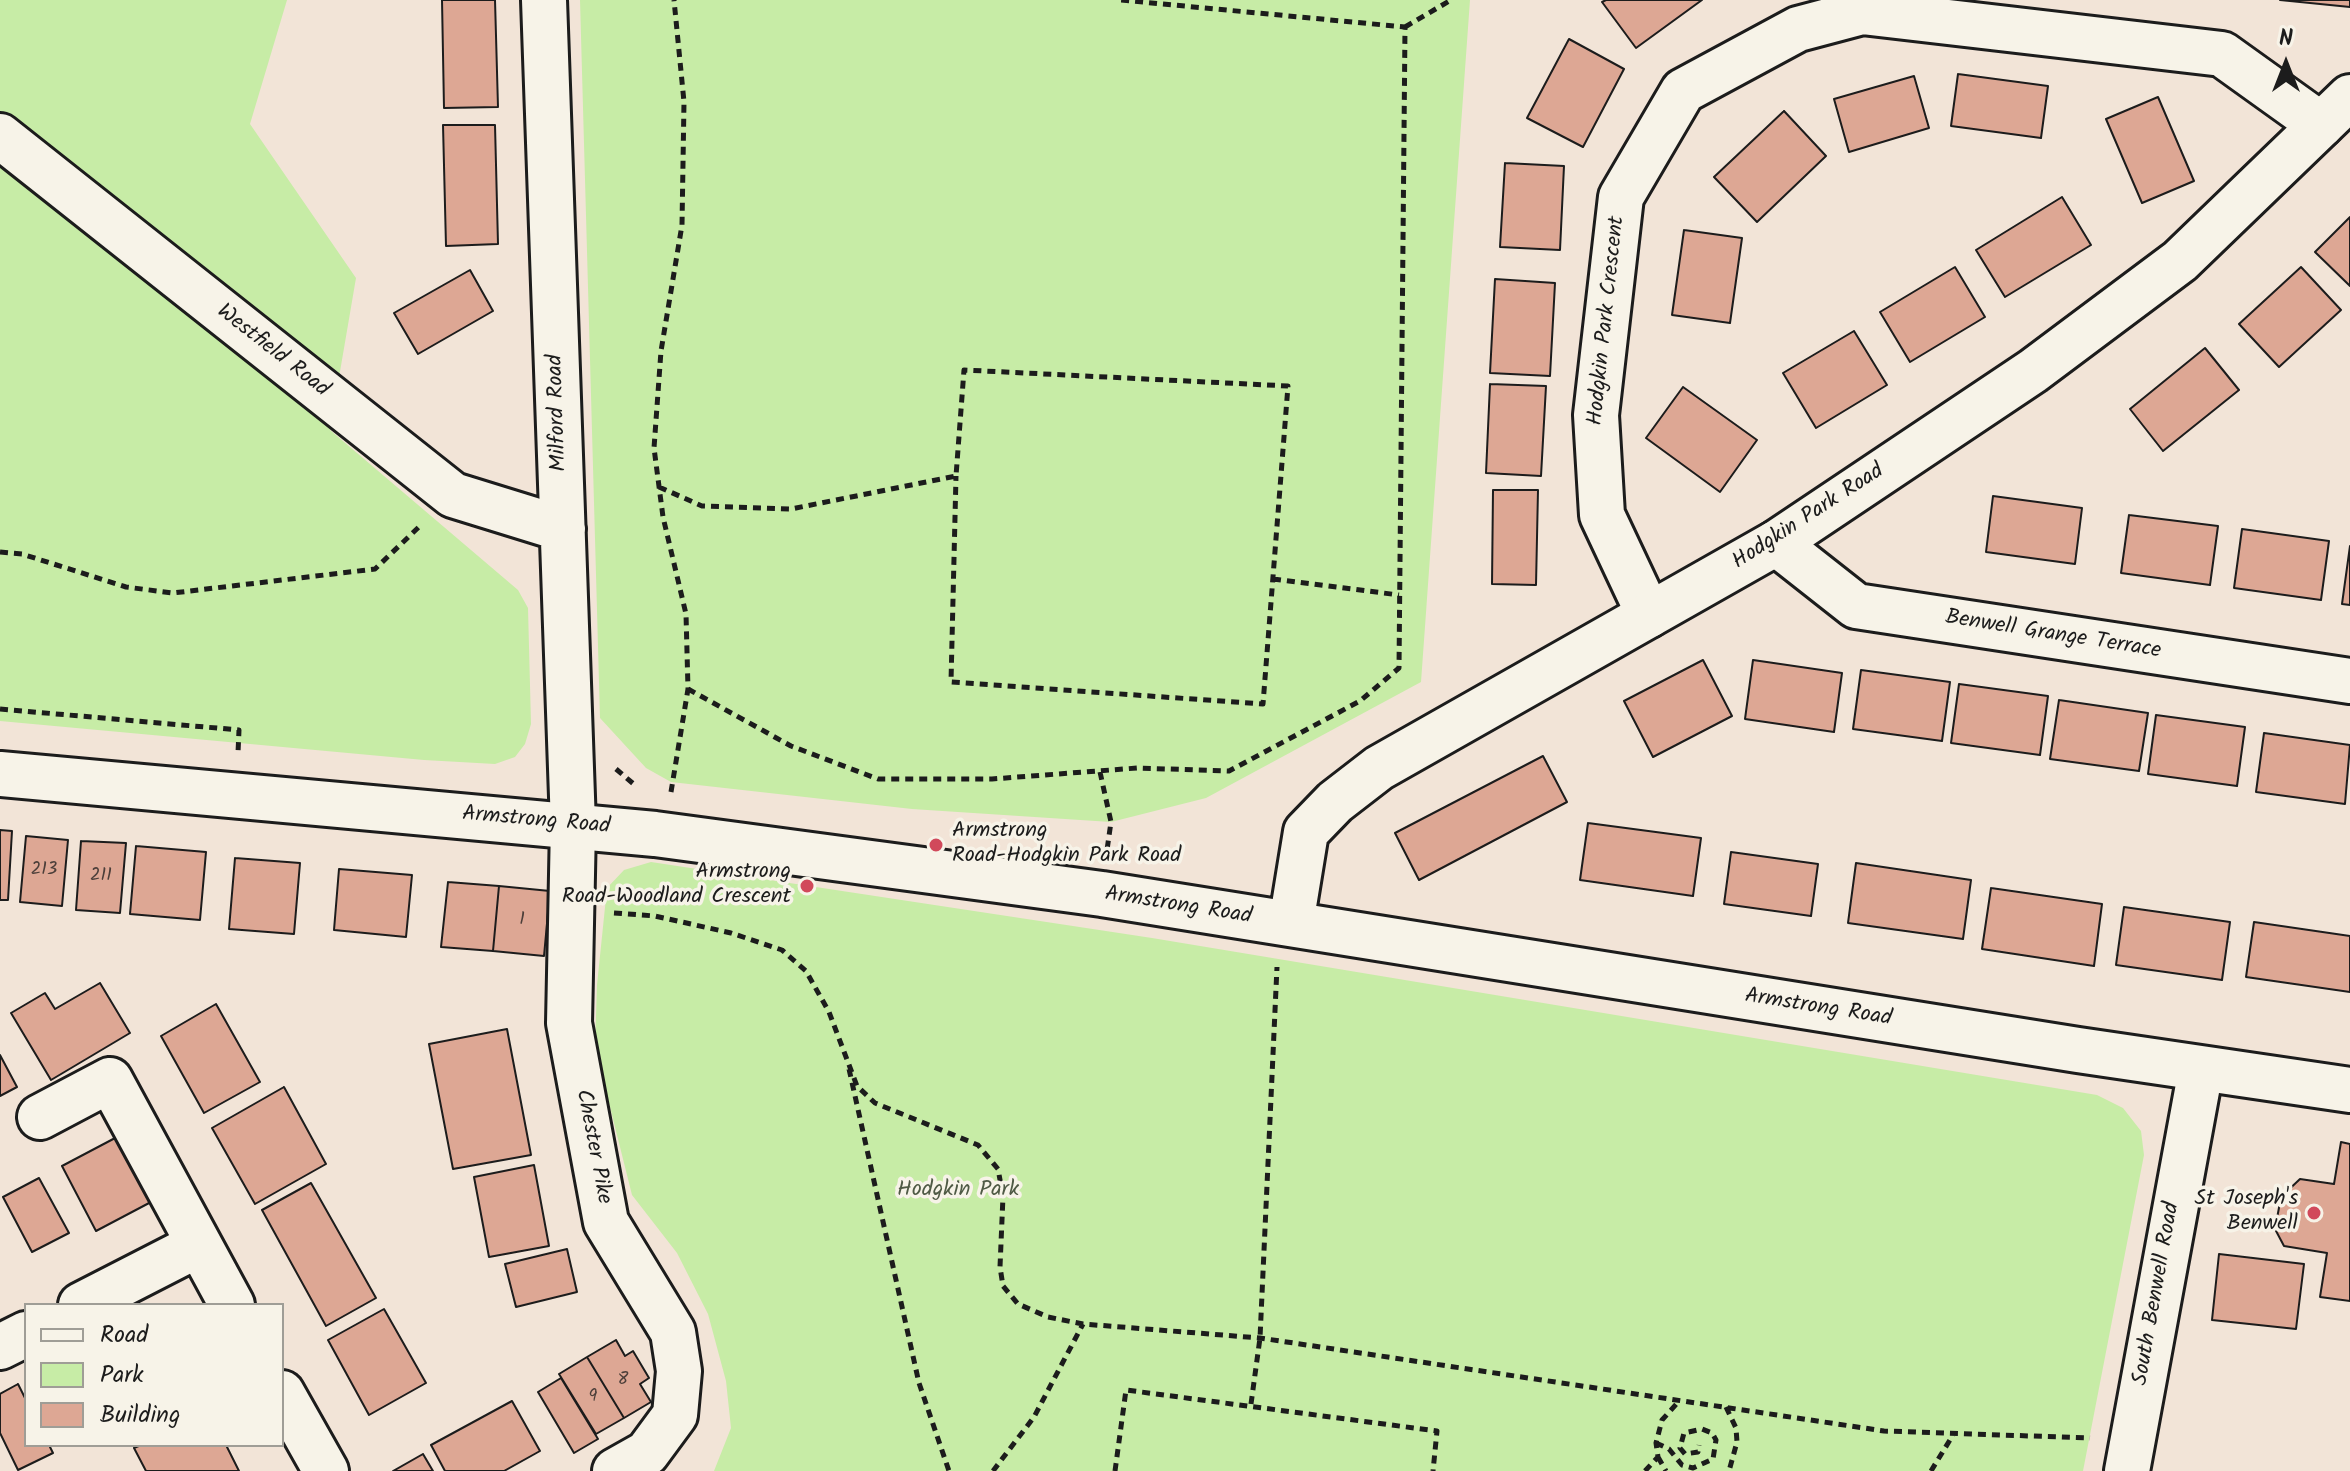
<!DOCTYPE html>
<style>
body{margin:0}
#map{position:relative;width:2350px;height:1471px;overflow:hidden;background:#f2e4d7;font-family:Kalam,sans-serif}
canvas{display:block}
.legend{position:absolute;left:24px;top:1303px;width:260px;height:144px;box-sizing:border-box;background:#f7f3e8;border:2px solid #9f9d96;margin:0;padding:10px 14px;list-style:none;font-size:24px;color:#1c1c1c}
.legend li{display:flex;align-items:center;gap:16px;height:40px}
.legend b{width:40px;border:2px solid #9f9d96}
.north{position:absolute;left:2246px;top:24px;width:80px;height:80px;-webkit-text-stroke:6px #f7f3e8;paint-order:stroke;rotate:0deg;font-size:22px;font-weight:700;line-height:32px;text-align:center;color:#1c1c1c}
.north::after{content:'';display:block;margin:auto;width:28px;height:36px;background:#1c1c1c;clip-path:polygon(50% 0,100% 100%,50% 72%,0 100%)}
</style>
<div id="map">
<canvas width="2350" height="1471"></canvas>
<ul class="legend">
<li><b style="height:10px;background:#f7f3e8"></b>Road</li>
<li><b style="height:22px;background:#c7eca6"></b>Park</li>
<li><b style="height:22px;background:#dda794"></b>Building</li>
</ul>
<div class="north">N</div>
</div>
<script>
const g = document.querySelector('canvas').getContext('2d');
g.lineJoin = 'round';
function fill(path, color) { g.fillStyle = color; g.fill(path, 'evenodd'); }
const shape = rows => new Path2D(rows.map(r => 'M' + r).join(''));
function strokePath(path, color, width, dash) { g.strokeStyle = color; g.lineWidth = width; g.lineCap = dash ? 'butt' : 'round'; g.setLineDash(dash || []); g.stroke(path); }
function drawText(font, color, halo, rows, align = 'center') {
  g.font = font + ' Kalam,sans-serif'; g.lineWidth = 7; g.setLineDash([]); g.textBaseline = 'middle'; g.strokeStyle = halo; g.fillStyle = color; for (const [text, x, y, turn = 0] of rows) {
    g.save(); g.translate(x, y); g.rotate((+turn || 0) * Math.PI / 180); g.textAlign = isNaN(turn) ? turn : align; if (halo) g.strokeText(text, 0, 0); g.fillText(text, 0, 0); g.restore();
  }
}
const green = shape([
 [0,0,287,0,250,124,356,278,330,430,518,590,528,608,531,724,525,744,515,757,495,764,424,760,0,721],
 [580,0,1470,0,1421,682,1206,798,1111,822,912,809,671,782,646,768,600,718],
 [651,862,1152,938,2097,1095,2123,1108,2141,1131,2144,1155,2083,1471,714,1471,731,1428,726,1381,708,1314,677,1253,632,1195,595,1047,597,985,607,888,624,870]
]);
const building = shape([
 [442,0,495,0,498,107,444,108,442,0],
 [1606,0,1702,0,1636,48,1602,2,1606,0],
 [2280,0,2350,0,2350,7,2280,0],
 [1569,39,1624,69,1583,147,1527,118,1569,39],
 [1958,74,2048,86,2041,138,1951,126,1958,74],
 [1914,76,1929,128,1849,152,1834,99,1914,76],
 [2158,97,2194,181,2142,203,2106,119,2158,97],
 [1784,111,1826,156,1757,222,1714,177,1784,111],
 [443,125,495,125,498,244,446,246,443,125],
 [1505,163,1564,166,1560,250,1500,247,1505,163],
 [2062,197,2091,245,2005,297,1976,250,2062,197],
 [2350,217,2350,286,2315,252,2350,217],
 [1684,230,1742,238,1730,323,1672,315,1684,230],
 [1955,267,1985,317,1910,362,1880,312,1955,267],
 [2301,267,2341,310,2279,367,2239,324,2301,267],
 [470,270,493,311,418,354,394,313,470,270],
 [1495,279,1555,283,1550,376,1490,373,1495,279],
 [1854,331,1887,385,1816,428,1783,373,1854,331],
 [2205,348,2239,390,2163,451,2130,409,2205,348],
 [1490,384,1546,386,1541,476,1486,473,1490,384],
 [1683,387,1757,440,1720,492,1646,438,1683,387],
 [1493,490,1538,490,1536,585,1492,584,1493,490],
 [1993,496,2082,508,2075,564,1986,552,1993,496],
 [2129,515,2218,526,2210,585,2121,573,2129,515],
 [2242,529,2329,541,2321,600,2234,588,2242,529],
 [2350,546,2350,605,2342,604,2350,546],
 [1703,660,1732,716,1653,757,1624,701,1703,660],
 [1753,660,1842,673,1834,732,1745,719,1753,660],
 [1861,670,1950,682,1942,741,1853,729,1861,670],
 [1959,684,2048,696,2040,755,1951,743,1959,684],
 [2059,700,2148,713,2139,771,2050,759,2059,700],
 [2156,715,2245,727,2237,786,2148,774,2156,715],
 [2264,733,2350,745,2345,804,2256,792,2264,733],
 [1543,756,1567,802,1419,880,1395,833,1543,756],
 [1588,823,1701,838,1693,896,1580,880,1588,823],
 [0,830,12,831,8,900,0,900,0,830],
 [26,836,68,840,62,906,20,902,26,836],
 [81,841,126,843,120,913,76,910,81,841],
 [136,846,206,852,200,920,130,914,136,846],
 [1731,852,1818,864,1811,916,1724,904,1731,852],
 [235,858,300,863,294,934,229,929,235,858],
 [1856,863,1971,880,1963,939,1848,923,1856,863],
 [339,869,412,875,406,937,334,930,339,869],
 [448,882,499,886,493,951,441,947,448,882],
 [499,886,550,891,544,956,493,951,499,886],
 [1991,888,2102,904,2094,966,1982,949,1991,888],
 [2124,907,2230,922,2222,980,2116,965,2124,907],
 [2254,922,2350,936,2350,992,2246,977,2254,922],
 [100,983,130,1033,51,1080,11,1013,45,993,55,1009,100,983],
 [216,1004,260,1082,204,1113,161,1036,216,1004],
 [507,1029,531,1155,453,1169,429,1044,507,1029],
 [0,1055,17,1087,0,1096,0,1055],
 [284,1087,326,1164,255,1204,212,1128,284,1087],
 [117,1137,151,1202,96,1231,62,1166,117,1137],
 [2341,1142,2350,1144,2350,1301,2320,1297,2327,1253,2284,1246,2275,1229,2281,1197,2300,1179,2334,1184,2341,1142],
 [534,1165,549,1246,489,1257,474,1177,534,1165],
 [39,1178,69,1233,32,1252,3,1197,39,1178],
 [311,1183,376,1298,326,1326,262,1210,311,1183],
 [567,1249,577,1292,516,1307,505,1264,567,1249],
 [2219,1254,2304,1264,2296,1329,2212,1320,2219,1254],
 [384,1309,426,1383,369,1415,328,1340,384,1309],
 [616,1340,625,1356,633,1351,649,1378,640,1384,651,1402,624,1418,587,1357,616,1340],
 [587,1357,624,1418,596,1434,559,1374,587,1357],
 [561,1378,598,1439,574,1453,538,1392,561,1378],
 [18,1384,26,1400,26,1445,49,1445,53,1453,18,1470,0,1433,0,1394,18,1384],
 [512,1401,540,1451,504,1471,445,1471,431,1445,512,1401],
 [141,1445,226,1445,239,1471,146,1471,134,1448,141,1445],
 [423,1454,433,1471,393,1471,423,1454]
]);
const path = shape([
 [1405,27,1451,0],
 [659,487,702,506,791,509,956,476,964,370,1288,386,1263,704,951,682,956,476],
 [0,552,22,554,126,587,173,593,375,569,422,524],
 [1273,579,1399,595],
 [688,689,791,746,878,779,992,779,1137,768,1229,771,1360,701,1399,668,1405,27,1121,0],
 [0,709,239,730,238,753],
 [616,769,636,786],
 [1100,772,1111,822,1107,850],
 [671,792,688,689,686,614,663,517,654,448,661,351,682,225,684,102,674,0],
 [614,913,655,916,731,933,782,950,806,971,829,1012,857,1086,875,1103,978,1145,998,1169,1003,1196,1000,1267,1003,1286,1018,1304,1048,1317,1083,1324,1260,1338,1884,1431,2090,1438],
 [849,1069,919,1383,949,1471],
 [1251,1404,1260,1338,1277,967],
 [1726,1407,1736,1428,1737,1442,1729,1471],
 [1656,1443,1669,1449,1682,1465,1693,1468,1713,1459,1716,1440,1712,1433,1702,1429,1684,1433,1680,1448,1685,1454,1698,1452,1699,1445],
 [1658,1457,1666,1471],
 [993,1471,1034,1417,1083,1324],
 [1115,1471,1126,1390,1437,1431,1433,1471],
 [1645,1471,1658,1457,1656,1443,1662,1420,1680,1400],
 [1931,1471,1953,1435]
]);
const street = shape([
 [544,0,573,825,569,1023,606,1222,673,1332,679,1371,675,1415,647,1453,615,1471],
 [0,136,453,495,563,529],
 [1776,543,1856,606,2350,681],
 [1649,615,1602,515,1596,415,1621,197,1683,91,1798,29,1862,12,2222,54,2321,125],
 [40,1117,110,1080,232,1305],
 [81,1305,198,1245],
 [0,1347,26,1334],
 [282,1393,326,1471],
 [2127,1471,2201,1069]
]);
const secondary = shape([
 [0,774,655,834,1102,894,2078,1050,2350,1090],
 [1291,924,1306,832,1335,802,1379,768,1776,543,2033,371,2180,261,2350,97]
]);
const markers = [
 [936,845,8,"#d1495b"],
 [807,886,8,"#d1495b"],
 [2314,1213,8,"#d1495b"]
];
const numberNames = [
 ["213",44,871],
 ["211",101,877],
 ["1",522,921],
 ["8",623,1381],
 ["9",593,1398]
];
const streetNames = [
 ["Hodgkin Park Crescent",1608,321,-84],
 ["Westfield Road",272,352,38],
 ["Milford Road",559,413,-92],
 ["Hodgkin Park Road",1809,518,-33],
 ["Benwell Grange Terrace",2053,636,9],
 ["Armstrong Road",536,822,5],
 ["Armstrong Road",1178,907,9],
 ["Armstrong Road",1818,1009,9],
 ["Chester Pike",592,1147,79],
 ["South Benwell Road",2158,1294,-80]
];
const poiNames = [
 ["Armstrong",952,832,"left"],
 ["Road-Hodgkin Park Road",952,857,"left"],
 ["Armstrong",791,873],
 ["Road-Woodland Crescent",791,898],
 ["St Joseph's",2298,1200],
 ["Benwell",2298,1225]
];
const parkNames = [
 ["Hodgkin Park",958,1191]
];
fill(green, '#c7eca6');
fill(building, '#dda794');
strokePath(building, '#1c1c1c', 2);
strokePath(street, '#1c1c1c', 50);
strokePath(secondary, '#1c1c1c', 50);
strokePath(path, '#1c1c1c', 5, [8, 6]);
strokePath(street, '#f7f3e8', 44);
strokePath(secondary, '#f7f3e8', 44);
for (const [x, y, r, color] of markers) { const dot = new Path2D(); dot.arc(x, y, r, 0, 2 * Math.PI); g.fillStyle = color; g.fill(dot); strokePath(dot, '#f7f3e8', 3); }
drawText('18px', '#4c3f3a', null, numberNames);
drawText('22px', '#1c1c1c', '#f7f3e8', streetNames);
drawText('22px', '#1c1c1c', '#f7f3e8', poiNames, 'right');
drawText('22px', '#4f5a45', '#f7f3e8', parkNames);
</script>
